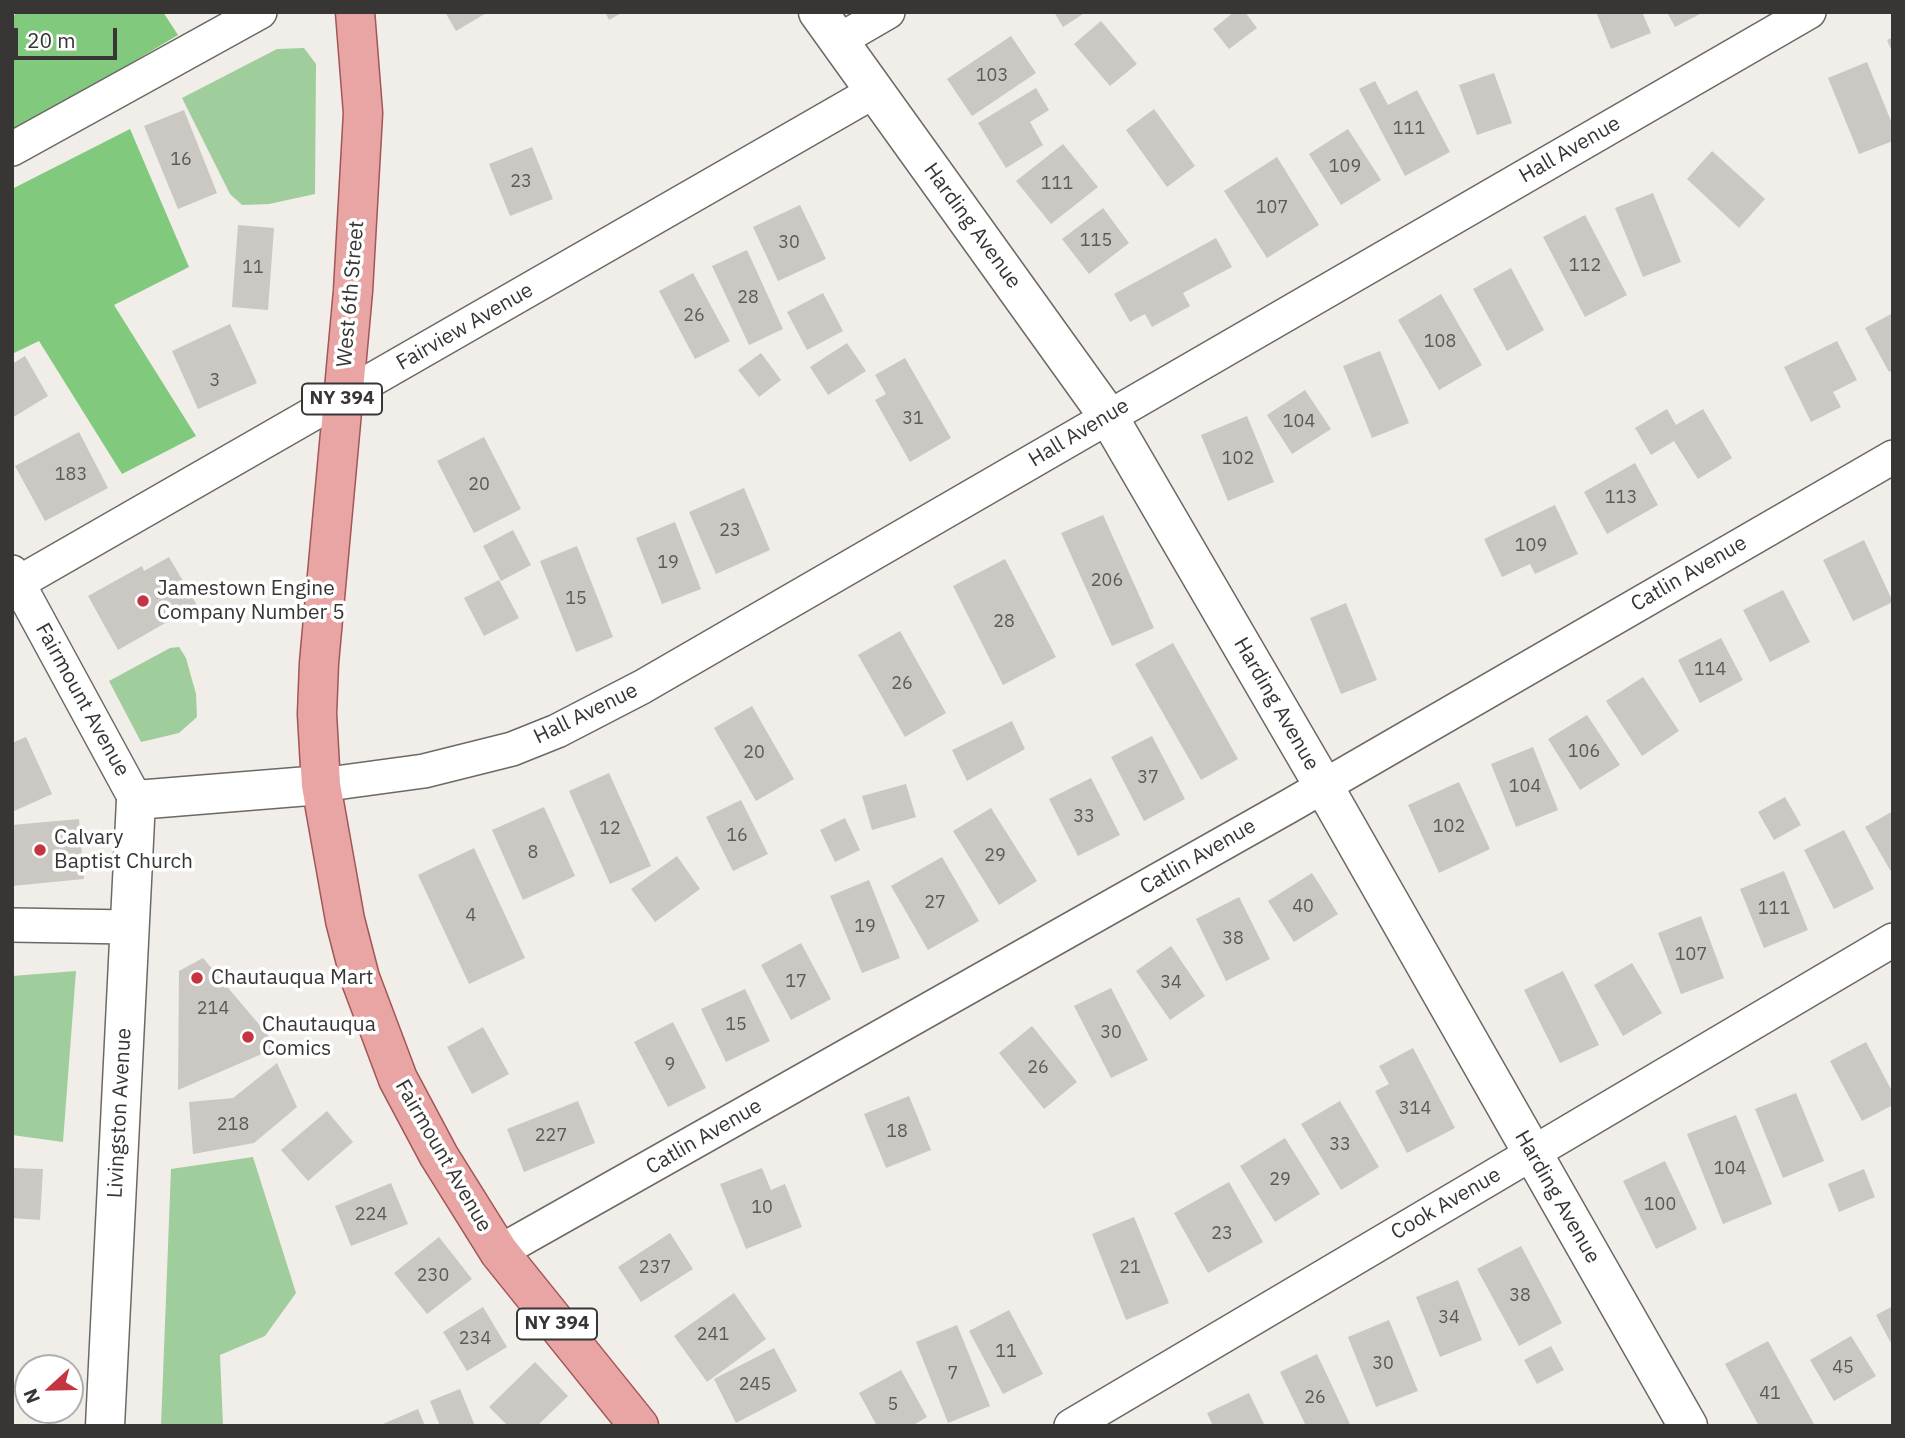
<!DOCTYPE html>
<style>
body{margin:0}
#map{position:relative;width:1905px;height:1438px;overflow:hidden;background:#f1ede9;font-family:"IBM Plex Sans",sans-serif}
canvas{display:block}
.frame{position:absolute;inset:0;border:14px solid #373634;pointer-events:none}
.north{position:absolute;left:14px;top:1354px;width:70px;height:70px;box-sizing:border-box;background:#fff;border:2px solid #afafae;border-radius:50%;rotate:248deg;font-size:19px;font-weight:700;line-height:28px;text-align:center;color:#373634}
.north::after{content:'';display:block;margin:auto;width:24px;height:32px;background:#c43442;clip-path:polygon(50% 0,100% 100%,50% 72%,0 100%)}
.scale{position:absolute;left:14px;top:28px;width:103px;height:32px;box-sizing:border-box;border:4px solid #373634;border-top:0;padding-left:9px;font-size:21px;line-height:24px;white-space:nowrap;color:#373634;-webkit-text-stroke:5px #fff;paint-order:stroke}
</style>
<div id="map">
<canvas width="1905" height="1438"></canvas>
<div class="frame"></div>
<div class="north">N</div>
<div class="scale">20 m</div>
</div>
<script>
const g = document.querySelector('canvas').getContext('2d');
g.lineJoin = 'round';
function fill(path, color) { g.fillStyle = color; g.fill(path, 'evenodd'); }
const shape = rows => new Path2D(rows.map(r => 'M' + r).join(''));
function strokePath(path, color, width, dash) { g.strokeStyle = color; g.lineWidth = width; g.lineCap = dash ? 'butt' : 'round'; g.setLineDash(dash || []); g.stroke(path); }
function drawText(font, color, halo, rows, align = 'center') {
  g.font = font + ' "IBM Plex Sans",sans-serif'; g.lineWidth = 7; g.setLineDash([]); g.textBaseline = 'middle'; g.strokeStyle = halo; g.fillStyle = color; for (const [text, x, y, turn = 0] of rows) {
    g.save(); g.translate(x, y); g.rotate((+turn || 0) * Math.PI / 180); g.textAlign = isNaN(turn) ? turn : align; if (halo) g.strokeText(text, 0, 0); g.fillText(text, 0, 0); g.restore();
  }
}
const green = shape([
 [304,48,316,64,315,194,269,204,242,205,230,194,182,98,277,49],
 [179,647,186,658,196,694,197,717,179,733,141,742,109,681,170,648],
 [76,971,63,1142,12,1135,12,976],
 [253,1157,296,1293,265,1336,220,1355,223,1426,161,1426,171,1169]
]);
const forest = shape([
 [17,12,163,12,178,35,12,134,12,18],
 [130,129,189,267,114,305,196,436,122,474,39,341,12,354,12,189]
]);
const building = shape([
 [445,12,488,12,456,31],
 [605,12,623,12,609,20],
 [1054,12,1086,12,1063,27],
 [1234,12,1245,12,1257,28,1229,49,1213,29],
 [1596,12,1642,12,1651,33,1611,49],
 [1667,12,1704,12,1675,27],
 [1101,21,1137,64,1110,86,1074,44],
 [1011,36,1036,73,972,116,947,79],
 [1893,37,1893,54,1887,40],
 [1867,62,1893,126,1893,141,1859,154,1828,78],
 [1494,73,1512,123,1477,135,1459,85],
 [1375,81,1388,105,1417,90,1450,152,1405,176,1359,89],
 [1036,88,1049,110,1030,122,1043,145,1006,168,978,123],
 [1154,109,1195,166,1167,187,1126,130],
 [184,110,217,193,178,209,144,126],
 [1348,129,1381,180,1341,205,1309,154],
 [1063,144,1098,187,1051,224,1016,181],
 [532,147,553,199,510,216,489,164],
 [1712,151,1765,199,1739,228,1687,179],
 [1277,157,1319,225,1267,258,1224,191],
 [1653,193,1681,262,1643,277,1615,208],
 [800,205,826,259,778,281,753,227],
 [1103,208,1129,243,1089,274,1062,239],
 [1585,215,1627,295,1585,317,1543,237],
 [238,225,274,228,268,310,232,307],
 [1216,238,1232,267,1183,293,1190,306,1152,327,1145,314,1130,322,1114,294],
 [747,250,783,329,749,345,712,266],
 [1511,268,1544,330,1507,351,1473,289],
 [693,273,730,341,695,359,659,291],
 [823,293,843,331,807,350,787,312],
 [1441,294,1482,365,1439,390,1398,320],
 [1893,313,1893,370,1889,372,1865,328],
 [230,324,257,383,198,409,172,351],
 [1837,341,1857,380,1833,392,1841,407,1811,422,1784,367],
 [847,343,866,371,828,395,810,367],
 [1380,351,1409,423,1372,438,1343,366],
 [761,353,781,380,759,397,738,370],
 [25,356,48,396,12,418,12,364],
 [905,358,951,438,910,462,875,400,886,394,875,375],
 [1305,390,1331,429,1292,454,1267,415],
 [1667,409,1676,425,1703,409,1732,458,1698,479,1674,441,1651,455,1635,428],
 [1247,416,1274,482,1228,501,1201,435],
 [79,432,108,488,45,521,15,466],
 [484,437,521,509,474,533,437,461],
 [1635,463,1658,505,1607,534,1584,492],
 [744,488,770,550,716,574,689,512],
 [1555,505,1578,554,1535,574,1530,564,1502,577,1484,539],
 [1103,515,1154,628,1112,646,1061,533],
 [675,522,701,589,662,604,636,538],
 [513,530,531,565,501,581,483,546],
 [1864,540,1893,602,1853,621,1823,560],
 [577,546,613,637,576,652,540,561],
 [169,557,197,605,118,650,88,596,142,566,144,571],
 [1005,559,1056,657,1003,685,953,586],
 [499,580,519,618,484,636,464,598],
 [1783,590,1810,642,1770,662,1743,610],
 [1346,603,1377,680,1341,694,1310,618],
 [900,631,946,713,905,737,858,655],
 [1721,638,1743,680,1700,703,1678,660],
 [1173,643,1238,759,1201,780,1135,664],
 [1643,677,1679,731,1642,756,1606,701],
 [752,706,794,779,756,801,714,728],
 [1587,715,1620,765,1580,790,1548,739],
 [1012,721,1025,749,967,781,952,750],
 [1152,736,1185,799,1144,821,1111,757],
 [26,737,52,794,12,812,12,743],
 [1533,747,1558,810,1516,827,1491,764],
 [609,773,651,866,610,884,569,791],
 [1091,778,1120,835,1078,856,1049,799],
 [1459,782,1490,849,1439,873,1408,805],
 [906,784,916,817,872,830,862,796],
 [1785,797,1801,825,1774,840,1758,812],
 [741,800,768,854,733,871,706,817],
 [544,807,575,876,523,900,492,830],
 [991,808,1037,881,999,905,953,831],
 [1893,811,1893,875,1865,827],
 [845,818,860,850,835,862,820,830],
 [79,819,84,879,12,886,12,825],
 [1844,830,1874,889,1834,909,1804,850],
 [474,848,525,958,469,984,418,875],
 [677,856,700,889,655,922,631,889],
 [942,857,979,921,928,950,891,886],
 [1784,871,1808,930,1764,948,1740,889],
 [1312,873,1338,914,1294,942,1268,901],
 [869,880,900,958,862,973,830,896],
 [1239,897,1270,959,1226,981,1196,919],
 [1701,916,1724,978,1681,994,1658,933],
 [801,943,831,999,791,1020,761,965],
 [1171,946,1205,996,1170,1020,1136,971],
 [203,958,278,1047,178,1090,179,971],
 [1632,963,1662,1013,1623,1036,1594,985],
 [1563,971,1599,1045,1560,1063,1524,990],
 [1111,988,1148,1060,1111,1078,1074,1006],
 [745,989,770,1041,726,1062,701,1009],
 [673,1022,706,1088,668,1107,634,1042],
 [1032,1026,1077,1082,1044,1109,999,1053],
 [483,1027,509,1074,472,1094,447,1047],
 [1866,1042,1893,1093,1893,1105,1862,1121,1830,1061],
 [1413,1048,1455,1128,1407,1153,1375,1091,1389,1084,1379,1066],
 [277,1063,297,1107,254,1143,193,1154,189,1102,233,1098],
 [1796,1093,1824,1161,1783,1178,1755,1109],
 [909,1096,931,1150,886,1168,864,1114],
 [578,1101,595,1143,524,1172,507,1129],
 [1340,1101,1379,1167,1341,1190,1301,1124],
 [327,1111,353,1142,308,1181,281,1150],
 [1736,1115,1772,1204,1723,1224,1687,1134],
 [1285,1138,1320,1194,1275,1222,1240,1166],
 [1665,1161,1697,1229,1656,1249,1623,1181],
 [12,1168,43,1169,40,1220,12,1218],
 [762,1168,771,1190,785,1184,802,1227,746,1249,720,1184],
 [1864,1169,1875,1197,1839,1212,1828,1184],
 [1229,1182,1263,1242,1208,1273,1174,1213],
 [391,1183,408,1224,351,1246,335,1206],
 [1134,1217,1169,1303,1126,1320,1092,1234],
 [670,1233,693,1269,641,1302,618,1267],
 [439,1237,472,1279,427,1314,394,1273],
 [1521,1246,1562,1323,1519,1346,1477,1269],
 [1458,1280,1482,1340,1440,1357,1416,1297],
 [734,1293,766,1339,707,1382,674,1336],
 [1893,1306,1893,1347,1876,1315],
 [483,1307,507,1347,467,1371,443,1332],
 [1009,1310,1043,1374,1003,1394,969,1331],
 [1389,1320,1418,1391,1376,1407,1348,1337],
 [957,1325,990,1406,948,1423,916,1342],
 [1851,1336,1876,1376,1834,1401,1810,1360],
 [1768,1341,1814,1424,1811,1426,1759,1426,1725,1364],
 [1551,1346,1564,1370,1537,1384,1524,1360],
 [774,1348,797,1391,736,1423,714,1379],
 [1317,1354,1350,1424,1345,1426,1306,1426,1280,1372],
 [535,1362,568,1396,537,1426,508,1426,489,1407],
 [901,1370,927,1417,912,1426,877,1426,859,1393],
 [460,1389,475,1426,440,1426,430,1401],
 [1249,1393,1265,1426,1213,1426,1207,1413],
 [418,1409,425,1426,378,1426]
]);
const minor = shape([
 [838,41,888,12],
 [12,149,260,12],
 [12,572,136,800],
 [18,583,875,91],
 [321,785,424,771,512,749,557,731,642,687,1809,12],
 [12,925,129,927],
 [499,1252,1291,805,1893,457],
 [1071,1426,1893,940]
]);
const tertiary = shape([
 [818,12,1108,416,1323,785,1688,1426],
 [105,1426,136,800,321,785]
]);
const primary = shape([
 [355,12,363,113,353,291,319,663,317,714,321,785,345,920,360,978,398,1079,439,1156,499,1252,639,1426]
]);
const markers = [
 [143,601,7,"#c43442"],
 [40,850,7,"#c43442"],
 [197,978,7,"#c43442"],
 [248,1037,7,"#c43442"]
];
const numberNames = [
 ["103",992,76],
 ["111",1409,129],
 ["16",181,160],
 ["109",1345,167],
 ["23",521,182],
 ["111",1057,184],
 ["107",1272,208],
 ["115",1096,241],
 ["30",789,243],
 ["112",1585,266],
 ["11",253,268],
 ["28",748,298],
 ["26",694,316],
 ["108",1440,342],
 ["3",215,381],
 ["31",913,419],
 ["104",1299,422],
 ["102",1238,459],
 ["183",71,475],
 ["20",479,485],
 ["113",1621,498],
 ["23",730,531],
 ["109",1531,546],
 ["19",668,563],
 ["206",1107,581],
 ["15",576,599],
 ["28",1004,622],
 ["114",1710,670],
 ["26",902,684],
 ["106",1584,752],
 ["20",754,753],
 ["37",1148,778],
 ["104",1525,787],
 ["33",1084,817],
 ["102",1449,827],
 ["12",610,829],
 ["16",737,836],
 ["8",533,853],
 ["29",995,856],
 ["27",935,903],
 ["40",1303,907],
 ["111",1774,909],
 ["4",471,916],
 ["19",865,927],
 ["38",1233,939],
 ["107",1691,955],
 ["17",796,982],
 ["34",1171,983],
 ["214",213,1009],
 ["15",736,1025],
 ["30",1111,1033],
 ["9",670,1065],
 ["26",1038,1068],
 ["314",1415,1109],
 ["218",233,1125],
 ["18",897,1132],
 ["227",551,1136],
 ["33",1340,1145],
 ["104",1730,1169],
 ["29",1280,1180],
 ["100",1660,1205],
 ["10",762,1208],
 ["224",371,1215],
 ["23",1222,1234],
 ["237",655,1268],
 ["21",1130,1268],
 ["230",433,1276],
 ["38",1520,1296],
 ["34",1449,1318],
 ["241",713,1335],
 ["234",475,1339],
 ["11",1006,1352],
 ["30",1383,1364],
 ["45",1843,1368],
 ["7",953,1374],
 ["245",755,1385],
 ["41",1770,1394],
 ["26",1315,1398],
 ["5",893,1405]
];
const shields = [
 [342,399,80],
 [557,1324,80]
];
const shieldNames = [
 ["NY 394",342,399],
 ["NY 394",557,1324]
];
const streetNames = [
 ["Hall Avenue",1570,150,-30],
 ["Harding Avenue",972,226,54],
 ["West 6th Street",351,294,-85],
 ["Fairview Avenue",465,327,-30],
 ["Hall Avenue",1079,433,-31],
 ["Catlin Avenue",1689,574,-30],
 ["Fairmount Avenue",82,700,61],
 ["Harding Avenue",1276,704,60],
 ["Hall Avenue",586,714,-26],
 ["Catlin Avenue",1198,857,-30],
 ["Livingston Avenue",120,1113,-87],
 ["Catlin Avenue",704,1137,-30],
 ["Fairmount Avenue",443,1156,60],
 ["Harding Avenue",1557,1197,60],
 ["Cook Avenue",1446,1204,-30]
];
const poiNames = [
 ["Jamestown Engine",157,589],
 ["Company Number 5",157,613],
 ["Calvary",54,838],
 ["Baptist Church",54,862],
 ["Chautauqua Mart",211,978],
 ["Chautauqua",262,1025],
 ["Comics",262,1049]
];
fill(green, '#a0cd9c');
fill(forest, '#81c97c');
fill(building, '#cbc7c3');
strokePath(minor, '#6c6965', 36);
strokePath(tertiary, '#6c6965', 41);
strokePath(primary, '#a25656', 41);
strokePath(minor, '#fff', 33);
strokePath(tertiary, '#fff', 38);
strokePath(primary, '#e9a4a4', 38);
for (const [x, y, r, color] of markers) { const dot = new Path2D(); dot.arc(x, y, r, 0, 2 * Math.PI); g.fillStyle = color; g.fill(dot); strokePath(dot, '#fff', 2.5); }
drawText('18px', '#5c5a58', null, numberNames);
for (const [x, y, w] of shields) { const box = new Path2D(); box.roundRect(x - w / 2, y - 15.5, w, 31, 5); g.fillStyle = '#fff'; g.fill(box); strokePath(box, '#373634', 2); }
drawText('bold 19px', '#373634', null, shieldNames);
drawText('21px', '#373634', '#fff', streetNames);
drawText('21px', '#373634', '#fff', poiNames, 'left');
</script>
